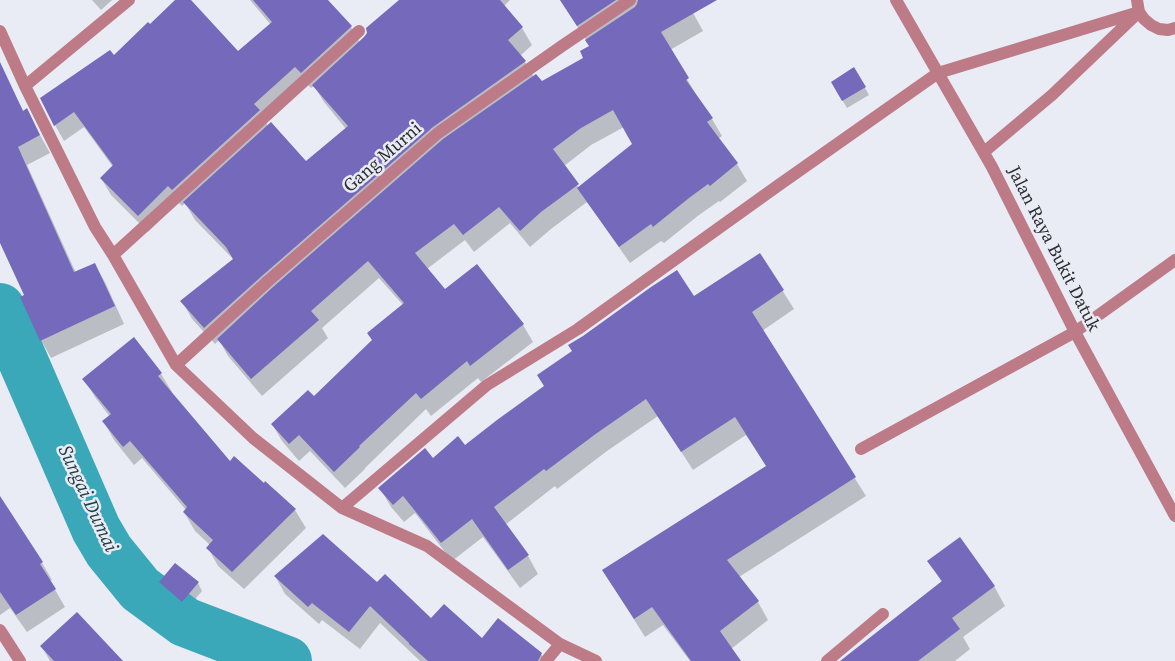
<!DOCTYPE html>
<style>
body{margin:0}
canvas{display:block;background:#e9ecf5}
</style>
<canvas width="1175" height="661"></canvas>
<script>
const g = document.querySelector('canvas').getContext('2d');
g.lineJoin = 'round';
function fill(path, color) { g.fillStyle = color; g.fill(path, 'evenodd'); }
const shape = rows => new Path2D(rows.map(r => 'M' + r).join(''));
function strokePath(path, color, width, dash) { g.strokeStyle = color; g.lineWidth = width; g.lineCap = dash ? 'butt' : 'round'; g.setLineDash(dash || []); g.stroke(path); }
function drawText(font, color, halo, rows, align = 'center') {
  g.font = font + ' "Source Serif 4",serif'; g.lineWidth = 5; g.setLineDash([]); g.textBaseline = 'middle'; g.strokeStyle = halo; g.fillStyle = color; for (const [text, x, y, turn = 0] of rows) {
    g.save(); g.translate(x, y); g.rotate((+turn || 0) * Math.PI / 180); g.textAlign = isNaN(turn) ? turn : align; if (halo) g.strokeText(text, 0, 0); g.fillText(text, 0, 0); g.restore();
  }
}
const shadow = shape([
 [92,0,112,0,101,10],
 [177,0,190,0,238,53,271,25,250,0,326,0,351,27,360,43,401,0,510,0,504,6,522,28,532,45,520,56,525,62,534,77,542,82,585,58,590,46,560,0,686,0,703,31,670,50,697,96,697,97,712,119,722,136,718,139,737,164,747,181,720,202,719,201,699,215,664,243,661,241,630,263,587,202,551,229,530,247,510,223,474,252,465,240,427,269,445,290,523,325,533,342,481,382,478,378,431,416,426,409,365,468,365,469,345,488,310,451,299,461,282,441,272,424,313,398,373,341,403,305,379,278,322,328,328,338,262,396,228,356,219,340,215,344,192,319,182,301,234,260,195,220,185,203,182,206,178,202,148,232,111,195,101,178,113,167,84,127,64,141,55,125,85,87],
 [305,82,311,88,314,86,324,102,346,129,305,163,268,126,264,119],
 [624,127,633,144,579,188,564,166,591,145],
 [0,67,24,112,26,110,50,153,27,165,76,273,94,264,105,282,124,324,51,358,41,340,25,296,0,239],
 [854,69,869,95,847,108,832,82],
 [760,255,794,309,762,331,866,496,739,577,758,602,768,620,731,649,740,661,690,661,663,625,645,637,615,589,767,467,746,435,693,470,658,416,607,451,557,489,555,486,505,525,528,556,538,574,520,588,483,537,452,561,415,513,404,522,391,507,380,488,433,460,465,447],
 [161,374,172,392,170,393,230,463,264,485,265,483,295,510,306,528,244,589,218,566,208,548,210,545,195,531,184,512,186,510,142,458,134,465,114,440,104,422,110,417,95,397,84,379],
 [6,508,42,563,52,580,50,581,65,607,27,632,10,608,0,615,0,512],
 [929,561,994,586,1005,606,963,637,970,649,955,661,842,661,942,583],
 [275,576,377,584,431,620,482,639,541,654,545,661,420,661,380,623,360,649,322,620,319,624,285,594],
 [161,583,198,583,202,591,187,609,165,590],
 [106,645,123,661,50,661,42,647]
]);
const river = shape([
 [0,308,96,529,109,551,140,589,185,622,287,661]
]);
const building = shape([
 [175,0,191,0,238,51,272,22,253,0,328,0,352,26,301,73,295,67,254,104,260,110,172,190,168,186,138,216,100,178,113,165,74,112,54,126,40,98,110,50,114,55,148,22,150,24],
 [399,0,500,0,523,27,508,40,526,61,433,127,263,275,204,328,180,301,233,259,226,247,183,202,271,122,306,161,348,126,312,85,364,37,367,33,366,28],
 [560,0,616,0,577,26],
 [638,0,717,0,661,32,689,78,686,80,713,118,707,122,738,163,710,186,708,184,689,198,653,227,651,224,619,247,577,188,632,144,613,110,581,128,553,149,579,184,541,212,520,231,499,207,463,235,454,224,415,253,445,289,477,264,524,324,470,366,467,361,421,399,416,393,359,446,360,447,334,472,299,435,289,444,271,424,308,390,314,396,372,340,367,333,404,303,368,261,311,311,319,320,251,379,217,339,273,287,443,139,536,74,542,81,583,58,580,51,589,46,585,40,635,7,637,4],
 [0,62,23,111,27,108,40,135,18,147,74,272,95,263,115,306,40,341,20,297,24,295,0,243],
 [854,67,866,87,842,101,831,82],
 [760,253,784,290,752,312,856,477,727,560,759,601,720,631,741,661,691,661,652,607,634,619,602,570,766,466,735,417,681,452,646,399,597,433,546,471,544,469,494,507,529,555,508,570,472,519,441,543,403,496,393,505,378,488,425,448,433,458,458,436,465,445,497,420,544,386,537,375,572,351,568,345,583,336,651,287,677,270,694,296],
 [134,337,162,373,158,376,230,461,234,456,264,483,265,481,296,509,232,572,206,548,213,540,183,512,187,507,130,441,123,447,102,421,111,414,82,379],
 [0,496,43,562,40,564,56,589,16,615,0,592],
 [323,534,377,582,385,574,431,618,444,604,482,638,498,618,542,653,538,661,428,661,409,644,409,643,370,606,349,632,312,603,308,607,274,576],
 [960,537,995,586,952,618,960,629,918,661,840,661,942,581,927,561],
 [175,563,199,582,182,602,159,582],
 [77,612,123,661,54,661,40,646]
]);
const minor = shape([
 [896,0,992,167,1075,332,1175,516],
 [1137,0,1139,12,1144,19,1151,25,1159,29,1168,30,1175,28],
 [0,31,25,86,95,227,113,255,176,365,253,438,342,508,427,546,560,644,596,661],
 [25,86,129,0],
 [113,255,359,31],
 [176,365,268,281,438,133,562,46,630,0],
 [861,449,1075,332,1175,260],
 [342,508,487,385,578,329,776,187,938,73,1139,12,1052,95,984,152],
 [0,630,20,661],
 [546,661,560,644],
 [827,661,883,614]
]);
const streetNames = [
 ["Gang Murni",383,158,-41],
 ["Jalan Raya Bukit Datuk",1053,249,63]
];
const waterNames = [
 ["Sungai Dumai",87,499,65]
];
fill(shadow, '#0003');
strokePath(river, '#3ba8b9', 50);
fill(building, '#7469bb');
strokePath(minor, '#bc7b86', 12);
drawText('18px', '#2d2e32', '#e9ecf5', streetNames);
drawText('italic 19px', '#243c40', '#e9ecf5', waterNames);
</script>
